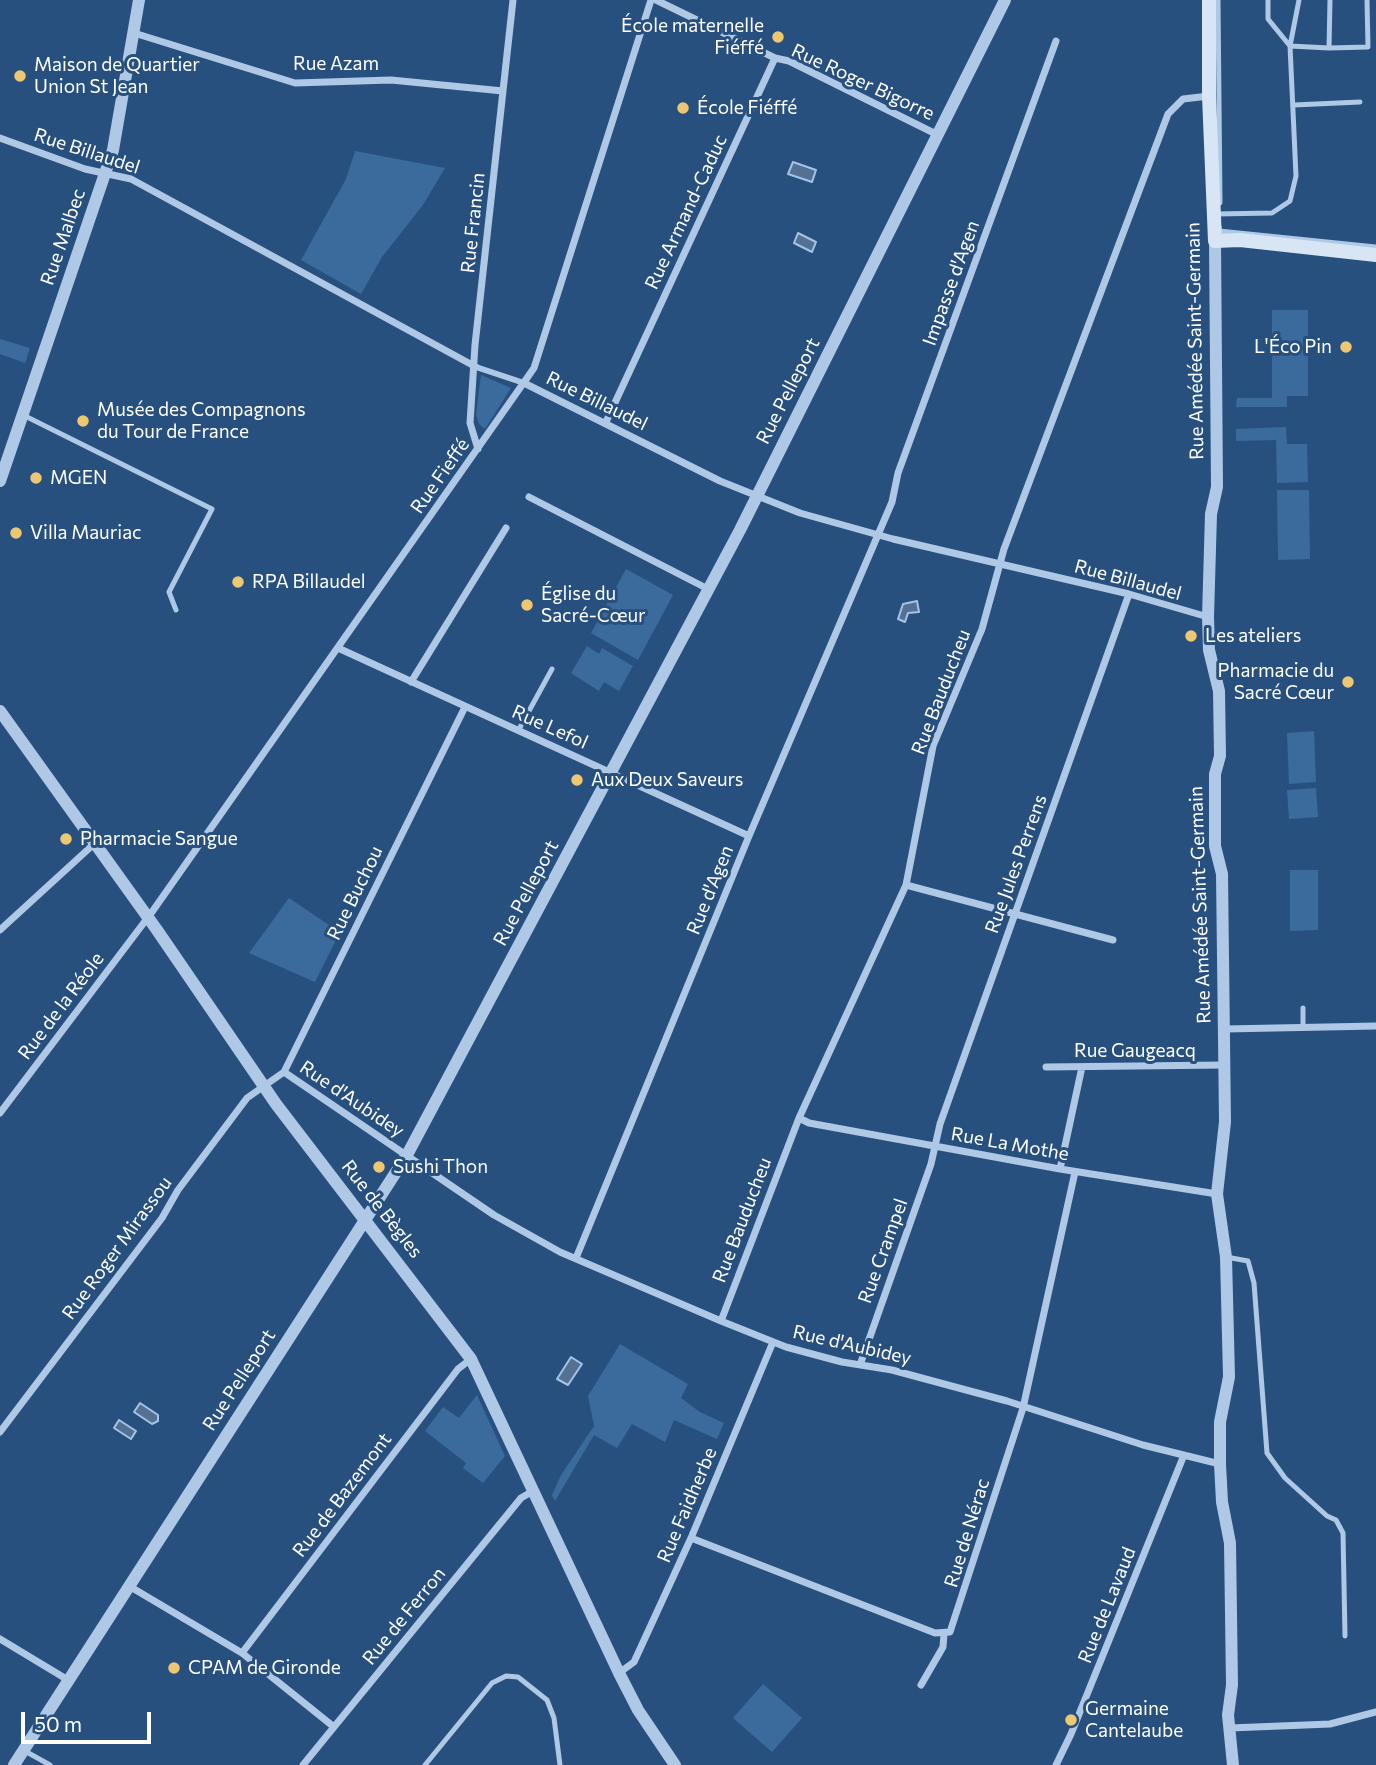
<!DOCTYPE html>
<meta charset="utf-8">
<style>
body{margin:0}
#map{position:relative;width:1376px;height:1765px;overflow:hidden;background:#27507f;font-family:Commissioner,sans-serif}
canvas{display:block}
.scale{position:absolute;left:21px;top:1712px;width:130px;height:32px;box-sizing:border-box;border:4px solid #fff;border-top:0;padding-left:9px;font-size:21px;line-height:24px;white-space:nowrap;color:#fff;-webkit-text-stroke:5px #27507f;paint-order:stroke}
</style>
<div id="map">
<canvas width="1376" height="1765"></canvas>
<div class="scale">50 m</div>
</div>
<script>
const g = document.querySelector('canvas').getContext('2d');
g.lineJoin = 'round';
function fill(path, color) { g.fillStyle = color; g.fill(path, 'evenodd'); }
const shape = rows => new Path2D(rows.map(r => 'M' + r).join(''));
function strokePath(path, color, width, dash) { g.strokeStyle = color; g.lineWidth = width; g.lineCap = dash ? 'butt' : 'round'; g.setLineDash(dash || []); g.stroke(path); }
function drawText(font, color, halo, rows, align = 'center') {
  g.font = font + ' Commissioner,sans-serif'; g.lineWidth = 6; g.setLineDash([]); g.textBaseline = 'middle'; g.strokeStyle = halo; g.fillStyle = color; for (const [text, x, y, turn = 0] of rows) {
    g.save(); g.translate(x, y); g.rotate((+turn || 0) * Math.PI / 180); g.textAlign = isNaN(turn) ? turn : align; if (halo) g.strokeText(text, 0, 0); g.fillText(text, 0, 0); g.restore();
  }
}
const green = shape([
 [355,151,445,168,423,205,382,257,361,294,301,260,346,179],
 [1272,310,1308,310,1308,396,1287,396,1287,407,1236,407,1237,398,1272,398],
 [0,339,30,348,25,363,0,354],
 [481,375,511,388,485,429,479,424,476,415],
 [1286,427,1287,444,1307,444,1308,482,1277,483,1276,440,1236,441,1236,429],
 [1277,490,1309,490,1310,559,1278,560],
 [626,569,673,595,638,660,591,633],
 [587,646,599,654,602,648,633,666,619,691,604,682,599,691,571,673],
 [1314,731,1316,782,1289,784,1287,733],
 [1316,788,1318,817,1289,819,1287,790],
 [1290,870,1318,870,1318,930,1290,931],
 [289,898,329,925,325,934,336,940,315,982,249,953],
 [620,1344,688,1384,681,1398,700,1412,724,1423,717,1439,674,1420,665,1442,632,1424,617,1448,594,1435,555,1501,552,1495,561,1475,594,1426,588,1396],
 [477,1395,505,1456,483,1483,463,1468,466,1463,425,1431,443,1407,459,1418],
 [763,1684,802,1718,772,1752,733,1718]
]);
const water = shape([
 [793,162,816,170,812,182,788,174,793,162],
 [798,233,816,242,812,252,794,243,798,233],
 [917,601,919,612,908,613,905,622,898,619,903,604,917,601],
 [571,1357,582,1364,568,1385,557,1379,571,1357],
 [140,1403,158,1415,158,1421,152,1424,134,1412,140,1403],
 [119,1420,136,1431,131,1439,114,1428,119,1420]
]);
const service = shape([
 [1218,0,1220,203],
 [1268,0,1268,19,1290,46,1329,48,1368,47,1367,0],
 [1329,48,1330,0],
 [1294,105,1360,102],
 [1216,214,1272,213,1290,201,1296,176,1290,46,1299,0],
 [1219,227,1219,231,1376,247],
 [23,415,212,509,169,592,176,610],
 [518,731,552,669],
 [1303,1008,1303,1028],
 [1226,1257,1248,1261,1254,1283,1267,1453,1285,1478,1327,1516,1336,1520,1343,1533,1345,1636],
 [23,1750,50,1765],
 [425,1765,492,1683,506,1676,518,1677,547,1700,554,1718,560,1765]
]);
const pedestrian = shape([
 [476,367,524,383]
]);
const minor = shape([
 [134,33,295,83,391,80,503,91],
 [775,58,789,61,938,135],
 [0,138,85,169,131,179,476,367],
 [524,383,720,481,800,513,893,539,1129,594,1208,617],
 [606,422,775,58,656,0],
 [478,449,470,423,475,345,513,0],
 [529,497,708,589],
 [338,648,749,836],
 [411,682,506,528],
 [906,885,1113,940],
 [0,930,95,843],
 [1225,1029,1376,1026],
 [1046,1067,1224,1065],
 [284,1072,494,1215,560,1252,721,1321,786,1347,842,1362,892,1370,1007,1401,1143,1445,1220,1464],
 [0,1113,152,912,534,368,651,0],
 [799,1118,809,1123,1060,1169,1217,1194],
 [1060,1169,1082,1067],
 [576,1258,749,836,892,502,898,473,1056,41],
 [721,1321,799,1118,906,885,933,746,982,629,1004,549,1168,114,1183,99,1209,96],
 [860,1365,931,1164,940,1124,1129,594],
 [0,1432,162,1218,178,1190,247,1098,284,1072,465,707],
 [691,1538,935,1633,950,1632,1023,1408,1075,1172],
 [129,1586,242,1653,334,1727],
 [0,1639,68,1680],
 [242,1653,458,1369,471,1359],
 [619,1673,634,1662,691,1538,773,1342],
 [921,1685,943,1647,944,1634],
 [1230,1728,1330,1724,1376,1712],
 [303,1765,521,1498,533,1491],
 [1056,1765,1071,1734,1184,1455]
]);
const tertiary = shape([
 [1215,241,1217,487,1211,514,1208,617,1209,650,1219,691,1220,756,1215,774,1215,846,1222,874,1225,1122,1217,1194,1226,1257,1229,1377,1220,1422,1220,1464,1222,1502,1230,1543,1232,1685,1228,1715,1233,1765],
 [0,481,113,150,139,0],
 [0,711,157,930,276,1104,471,1359,619,1673,638,1710,675,1765],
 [14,1765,407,1155,740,530,1005,0]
]);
const secondary = shape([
 [1209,0,1209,96,1215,241,1240,240,1376,255]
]);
const markers = [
 [778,37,7,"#eec773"],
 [20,76,7,"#eec773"],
 [683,108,7,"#eec773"],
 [1346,347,7,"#eec773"],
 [83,421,7,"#eec773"],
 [36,478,7,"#eec773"],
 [16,533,7,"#eec773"],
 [238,582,7,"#eec773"],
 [527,605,7,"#eec773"],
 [1191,636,7,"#eec773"],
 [1348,682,7,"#eec773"],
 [577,780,7,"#eec773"],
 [66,839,7,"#eec773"],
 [379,1167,7,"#eec773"],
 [174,1668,7,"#eec773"],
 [1071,1720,7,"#eec773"]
];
const poiNames = [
 ["École maternelle",764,26,"right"],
 ["Fiéffé",764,48,"right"],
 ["Maison de Quartier",34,65],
 ["Union St Jean",34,87],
 ["École Fiéffé",697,108],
 ["L'Éco Pin",1332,347,"right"],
 ["Musée des Compagnons",97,410],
 ["du Tour de France",97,432],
 ["MGEN",50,478],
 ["Villa Mauriac",30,533],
 ["RPA Billaudel",252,582],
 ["Église du",541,594],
 ["Sacré-Cœur",541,616],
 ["Les ateliers",1205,636],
 ["Pharmacie du",1334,671,"right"],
 ["Sacré Cœur",1334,693,"right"],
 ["Aux Deux Saveurs",591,780],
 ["Pharmacie Sangue",80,839],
 ["Sushi Thon",393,1167],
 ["CPAM de Gironde",188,1668],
 ["Germaine",1085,1709],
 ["Cantelaube",1085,1731]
];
const streetNames = [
 ["Rue Azam",336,64],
 ["Rue Roger Bigorre",863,82,25],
 ["Rue Billaudel",87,151,18],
 ["Rue Armand-Caduc",686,212,-65],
 ["Rue Francin",473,223,-84],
 ["Rue Malbec",63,237,-71],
 ["Impasse d'Agen",951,283,-70],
 ["Rue Amédée Saint-Germain",1195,341,-91],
 ["Rue Pelleport",788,391,-63],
 ["Rue Billaudel",597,401,26],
 ["Rue Fieffé",440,476,-55],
 ["Rue Billaudel",1128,580,15],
 ["Rue Bauducheu",941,692,-69],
 ["Rue Lefol",550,727,24],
 ["Rue Jules Perrens",1016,864,-70],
 ["Rue d'Agen",710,890,-68],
 ["Rue Buchou",355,893,-64],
 ["Rue Pelleport",526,893,-62],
 ["Rue Amédée Saint-Germain",1200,905,-92],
 ["Rue de la Réole",61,1006,-53],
 ["Rue Gaugeacq",1135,1051],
 ["Rue d'Aubidey",352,1099,34],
 ["Rue La Mothe",1010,1144,10],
 ["Rue de Bègles",382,1209,52],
 ["Rue Bauducheu",742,1220,-69],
 ["Rue Roger Mirassou",117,1248,-54],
 ["Rue Crampel",883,1251,-70],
 ["Rue d'Aubidey",852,1345,13],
 ["Rue Pelleport",239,1380,-57],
 ["Rue de Bazemont",342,1495,-53],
 ["Rue Faidherbe",687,1505,-67],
 ["Rue de Nérac",967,1533,-73],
 ["Rue de Lavaud",1107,1605,-68],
 ["Rue de Ferron",404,1616,-51]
];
fill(green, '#3b6a9d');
fill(water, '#547193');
strokePath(water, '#a2c4e6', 2);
strokePath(service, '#aec8e5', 5);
strokePath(pedestrian, '#aec8e5', 6);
strokePath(minor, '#aec8e5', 7);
strokePath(tertiary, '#aec8e5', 12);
strokePath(secondary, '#d7e5f5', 14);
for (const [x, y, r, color] of markers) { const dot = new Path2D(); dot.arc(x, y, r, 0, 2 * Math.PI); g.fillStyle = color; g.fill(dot); strokePath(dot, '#27507f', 2.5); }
drawText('19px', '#fff', '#27507f', poiNames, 'left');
drawText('19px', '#fff', '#27507f', streetNames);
</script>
